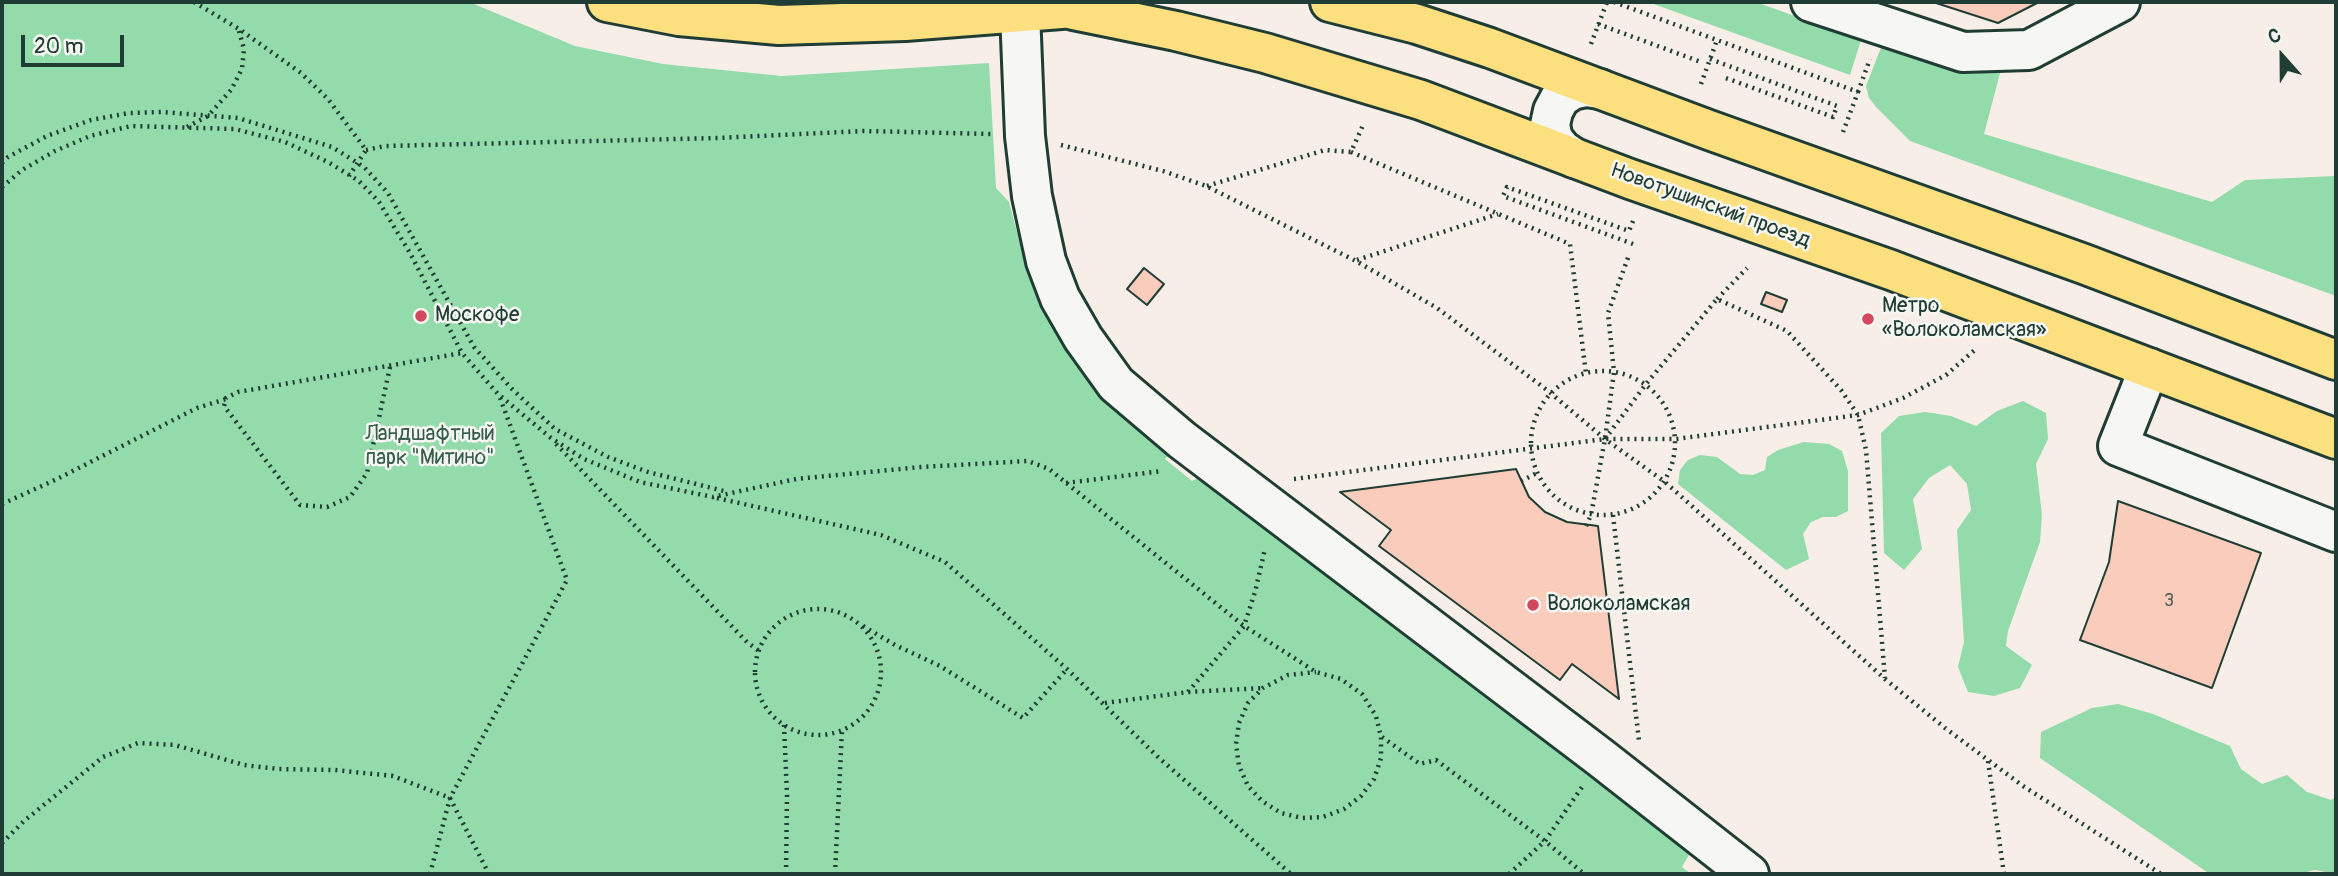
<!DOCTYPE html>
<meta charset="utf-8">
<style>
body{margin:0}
#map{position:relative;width:2338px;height:876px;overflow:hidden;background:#f7eee7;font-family:Pangolin,sans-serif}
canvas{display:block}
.frame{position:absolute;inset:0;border:4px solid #1f3d34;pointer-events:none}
.north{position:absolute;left:2247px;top:21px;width:70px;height:70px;-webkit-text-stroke:5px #f6f6f2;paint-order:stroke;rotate:339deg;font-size:19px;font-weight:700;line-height:28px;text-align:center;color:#1f3d34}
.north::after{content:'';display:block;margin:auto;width:24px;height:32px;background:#1f3d34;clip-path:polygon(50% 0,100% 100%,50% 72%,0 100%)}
.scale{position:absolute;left:21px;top:35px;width:103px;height:32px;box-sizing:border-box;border:4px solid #1f3d34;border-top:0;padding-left:9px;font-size:21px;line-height:24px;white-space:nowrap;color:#1f3d34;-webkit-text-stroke:5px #f6f6f2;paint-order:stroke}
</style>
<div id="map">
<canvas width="2338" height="876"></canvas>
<div class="frame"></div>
<div class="north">С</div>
<div class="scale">20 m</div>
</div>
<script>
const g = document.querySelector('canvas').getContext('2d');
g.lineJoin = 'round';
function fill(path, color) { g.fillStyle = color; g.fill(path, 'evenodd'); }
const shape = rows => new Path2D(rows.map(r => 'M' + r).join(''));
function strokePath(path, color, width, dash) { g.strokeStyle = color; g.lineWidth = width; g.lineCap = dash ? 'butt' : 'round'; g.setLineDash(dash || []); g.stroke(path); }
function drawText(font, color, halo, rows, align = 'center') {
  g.font = font + ' Pangolin,sans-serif'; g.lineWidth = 5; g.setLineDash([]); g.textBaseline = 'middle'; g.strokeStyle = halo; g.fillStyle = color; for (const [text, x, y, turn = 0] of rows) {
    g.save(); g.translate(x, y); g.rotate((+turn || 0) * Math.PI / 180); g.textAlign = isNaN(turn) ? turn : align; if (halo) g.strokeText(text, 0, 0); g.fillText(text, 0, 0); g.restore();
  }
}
const green = shape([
 [2,2,469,2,575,46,663,64,782,76,989,63,996,188,1009,202,1022,251,1059,331,1173,451,1165,459,1192,481,1204,475,1693,848,1682,867,1691,874,2,874],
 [1648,2,1756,2,1861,40,1850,75],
 [1882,45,2004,58,1984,134,2212,202,2245,180,2336,176,2336,296,1910,141,1877,108,1869,98,1866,86],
 [2023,401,2046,413,2048,439,2036,464,2042,515,2040,542,2008,631,2006,646,2032,665,2020,688,1994,696,1968,692,1958,667,1964,642,1957,530,1971,510,1967,484,1950,465,1929,478,1913,499,1922,549,1904,570,1884,553,1881,433,1899,416,1925,412,1951,416,1976,426,1997,411],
 [1804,442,1829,444,1842,451,1848,471,1848,511,1836,517,1823,517,1811,522,1803,534,1809,559,1786,570,1678,484,1680,470,1688,460,1700,455,1717,457,1740,474,1753,475,1765,470,1767,457,1778,450],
 [2118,704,2153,714,2230,746,2241,769,2262,784,2287,775,2307,792,2331,800,2336,797,2336,874,2315,870,2298,874,2210,874,2040,758,2041,732,2092,708]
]);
const building = shape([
 [1933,2,2039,2,1998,23,1933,2],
 [1144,268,1164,284,1147,305,1127,289,1144,268],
 [1766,292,1787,300,1782,312,1761,304,1766,292],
 [1516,469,1529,497,1545,512,1567,522,1598,526,1619,699,1572,664,1560,680,1379,546,1391,530,1340,492,1516,469],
 [2118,501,2261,553,2212,688,2080,640,2109,562,2118,501]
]);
const path = shape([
 [194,2,239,29,301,73,328,99,366,150,349,176],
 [1614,2,1858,92,1843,132],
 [1598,24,1701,62],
 [1591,44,1607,2],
 [1710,59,1837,106,1833,117,1723,77],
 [1701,84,1717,40],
 [1858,92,1870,59],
 [187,127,208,116,231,90,242,69,244,49,239,31],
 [1061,145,1163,171,1206,186,1356,261,1437,308,1547,390,1605,439,1665,482,1885,679,1945,728,2023,786,2161,874],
 [366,150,385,146,718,138,864,131,991,134],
 [1351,152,1570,244,1586,374],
 [2,163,8,157,47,136,91,120,129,113,162,112,238,118,332,147,364,167,388,193,474,347,512,389,555,429,608,457,648,472,728,492],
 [1207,186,1325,150,1351,152,1364,123],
 [2,187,22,170,55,151,90,136,131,126,235,129,285,142,328,162,359,181,379,202,410,253,462,353,498,394,551,438,584,459,640,482,713,497,796,479,921,467,1028,461,1049,469,1244,626,1316,672,1341,679,1362,694,1376,716,1381,737,1381,758,1374,779,1361,796,1344,809,1323,817,1302,818,1281,813,1262,801,1248,786,1239,766,1236,744,1239,723,1248,703,1263,688,1288,675,1316,672],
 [1633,221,1629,231,1507,187,1503,196,1633,244],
 [1357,260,1498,214],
 [1717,299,1747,268],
 [390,367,367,473,350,497,327,507,300,505,224,406,226,398,238,392,462,353],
 '1531 443a72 72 0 1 1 144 0a72 72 0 1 1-144 0Z',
 [1605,439,1646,384,1717,299,1787,331,1841,390,1858,415,1866,450,1885,678],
 [556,444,747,642,759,651],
 [1294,479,1605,439,1676,439,1858,415,1903,398,1946,375,1977,348],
 [1521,481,1537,473],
 [1066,483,1162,471],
 [717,498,881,535,945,562,1067,669,1158,757,1291,874],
 [2,504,55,480,197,408,226,399],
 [1613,515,1639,741],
 [1586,526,1591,515,1605,439,1614,372,1608,313,1629,255],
 '755 672a63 63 0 1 1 126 0a63 63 0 1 1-126 0Z',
 [863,626,895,645,940,666,1023,718,1067,669],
 [1188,692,1244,626,1255,592,1265,549],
 [1105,703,1188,692,1263,688],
 [784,725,787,795,786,874],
 [1382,737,1420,764,1436,760,1545,841,1584,874],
 [1988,761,2004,874],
 [2,843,24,821,103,757,138,743,175,745,244,765,278,769,335,770,393,776,450,798,489,874],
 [430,874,450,798,567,580,499,395],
 [835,874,842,730],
 [1509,874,1545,841,1582,787]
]);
const minor = shape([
 [1811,2,1963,52,2029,50,2120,2],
 [1020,12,1025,136,1032,196,1046,261,1060,298,1083,338,1116,384,1182,440,1601,758,1749,874],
 [1574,158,1562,150,1553,139,1550,125,1553,111,1560,98,1572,90,1586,87,1600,89],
 [2149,368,2118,446,2336,532]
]);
const major = shape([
 [607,2,679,16,779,25,905,21,1100,6],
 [1330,2,1417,24,1490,48,1709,130,2084,264,2336,360],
 [1073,10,1176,31,1265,53,1421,100,1630,179,1891,270,2336,439]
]);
const markers = [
 [421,316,7,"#d1495b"],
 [1868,319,7,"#d1495b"],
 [1533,605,7,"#d1495b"]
];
const numberNames = [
 ["3",2169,601]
];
const streetNames = [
 ["Новотушинский проезд",1710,206,20]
];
const poiNames = [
 ["Метро",1882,307],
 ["«Волоколамская»",1882,331],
 ["Москофе",435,316],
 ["Волоколамская",1547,605]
];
const parkNames = [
 ["Ландшафтный",430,435],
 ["парк \"Митино\"",430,459]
];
fill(green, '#93dbaa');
fill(building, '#f9ccbc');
strokePath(building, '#1f3d34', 2);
strokePath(minor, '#1f3d34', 44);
strokePath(major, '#1f3d34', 44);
strokePath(path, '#1f3d34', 4.5, [2, 5]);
strokePath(minor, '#f6f6f2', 38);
strokePath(major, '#fce080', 38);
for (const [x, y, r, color] of markers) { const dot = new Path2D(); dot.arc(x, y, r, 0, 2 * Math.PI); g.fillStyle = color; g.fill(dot); strokePath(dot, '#f6f6f2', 2.5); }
drawText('18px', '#566156', null, numberNames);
drawText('21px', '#1f3d34', '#f6f6f2', streetNames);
drawText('21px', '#1f3d34', '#f6f6f2', poiNames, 'left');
drawText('21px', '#365d4c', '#f6f6f2', parkNames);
</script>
